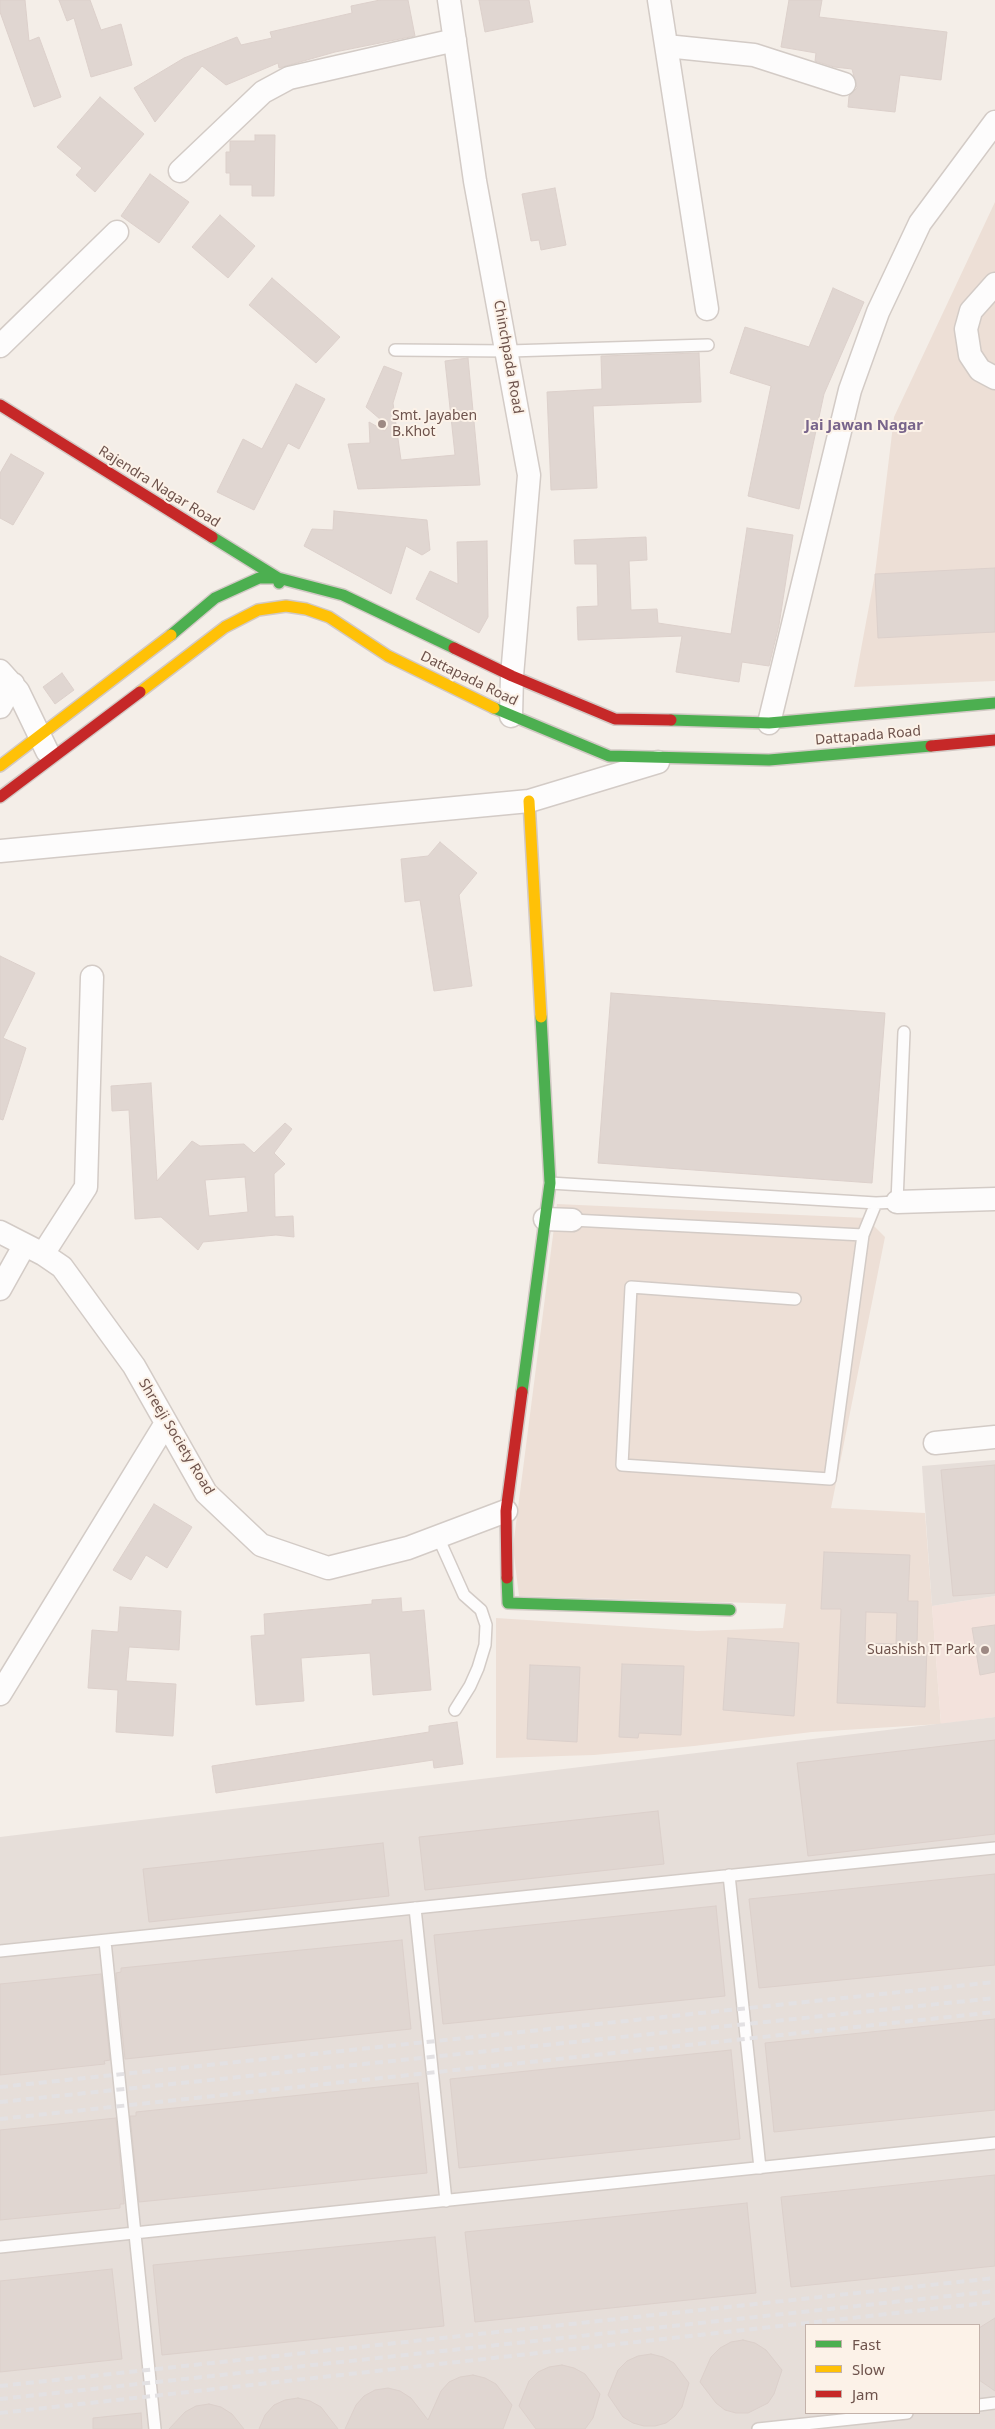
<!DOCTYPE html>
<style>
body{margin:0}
#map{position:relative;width:995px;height:2429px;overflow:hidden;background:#f4eee8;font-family:"Noto Sans",sans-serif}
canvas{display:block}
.legend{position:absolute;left:805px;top:2324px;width:175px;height:90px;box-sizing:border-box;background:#fcf2e8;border:1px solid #c3b2aa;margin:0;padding:6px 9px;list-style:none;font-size:15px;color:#6e534c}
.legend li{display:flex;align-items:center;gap:10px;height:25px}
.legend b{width:25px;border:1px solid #c3b2aa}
</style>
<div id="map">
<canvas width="995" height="2429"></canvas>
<ul class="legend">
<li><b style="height:6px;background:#4caf50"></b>Fast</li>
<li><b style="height:6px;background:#ffc107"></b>Slow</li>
<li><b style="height:6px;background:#c62828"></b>Jam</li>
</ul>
</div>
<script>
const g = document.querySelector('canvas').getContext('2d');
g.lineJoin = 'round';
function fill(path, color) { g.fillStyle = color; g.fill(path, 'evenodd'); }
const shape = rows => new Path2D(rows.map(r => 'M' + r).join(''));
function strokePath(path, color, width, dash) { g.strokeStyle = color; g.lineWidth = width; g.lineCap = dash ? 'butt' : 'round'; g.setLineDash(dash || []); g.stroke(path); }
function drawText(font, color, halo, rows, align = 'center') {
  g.font = font + ' "Noto Sans",sans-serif'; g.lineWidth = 4; g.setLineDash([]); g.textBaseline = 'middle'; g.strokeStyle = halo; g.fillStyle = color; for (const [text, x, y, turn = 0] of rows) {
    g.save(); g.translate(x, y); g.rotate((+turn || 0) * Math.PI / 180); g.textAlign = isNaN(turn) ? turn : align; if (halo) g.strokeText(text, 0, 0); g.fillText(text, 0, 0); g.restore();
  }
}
const residential = shape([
 [995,202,995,681,854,687,875,574,894,417],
 [557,1204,866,1218,885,1237,831,1508,925,1513,941,1724,812,1732,694,1746,594,1755,496,1758,496,1618,697,1631,783,1628,786,1604,519,1596,513,1547]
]);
const commercial = shape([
 [995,1596,995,1717,941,1724,932,1606]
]);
const industrial = shape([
 [995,1460,995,1596,932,1606,922,1466],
 [995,1717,995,2429,0,2429,0,1837],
 [806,2325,979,2325,979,2413,806,2413]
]);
const building = shape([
 [0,0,25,0,29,41,39,37,61,97,34,107,0,12,0,0],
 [59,0,90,0,101,30,121,24,132,65,91,77,74,18,67,21,59,0],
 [380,0,408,0,415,36,335,52,279,68,278,63,226,85,202,66,155,122,134,88,184,58,237,37,241,45,272,38,270,32,352,13,351,6,380,0],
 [479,0,529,0,533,22,485,32,479,0],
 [789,0,822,0,819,17,947,32,941,80,900,75,895,112,848,107,849,96,857,88,852,69,834,67,815,61,816,53,781,47,789,0],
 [100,97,144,134,95,192,76,175,82,168,57,147,100,97],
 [255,135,275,135,274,196,252,196,252,185,230,185,230,173,226,173,226,152,230,152,230,141,255,141,255,135],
 [150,174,189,202,159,243,121,216,150,174],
 [555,188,566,245,541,250,539,240,531,241,522,194,555,188],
 [220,215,255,246,228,278,192,247,220,215],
 [272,278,340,337,316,363,249,305,272,278],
 [833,288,864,302,824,394,799,509,748,496,771,386,730,373,745,327,809,347,833,288],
 [699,353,701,402,593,406,597,488,551,490,547,392,602,389,601,356,699,353],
 [468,358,480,485,358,489,348,444,370,443,369,422,385,431,388,426,366,407,384,366,402,373,393,403,401,460,455,455,445,361,468,358],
 [296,384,325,399,299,449,288,443,254,510,217,492,243,439,262,449,296,384],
 [11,454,44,473,13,525,0,518,0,473,11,454],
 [334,511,427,520,430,550,422,555,406,546,391,594,304,546,312,529,333,530,334,511],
 [747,528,793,535,779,625,769,666,742,662,739,682,676,672,682,636,578,640,577,607,598,606,597,564,575,564,574,540,646,537,647,560,629,561,631,610,657,609,658,623,731,634,747,528],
 [487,541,488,617,479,633,416,599,430,571,458,584,457,542,487,541],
 [995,568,995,632,878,638,875,574,995,568],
 [62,673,74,690,55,704,43,687,62,673],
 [440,842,477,873,459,895,472,986,434,991,420,900,405,902,401,859,428,856,440,842],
 [0,956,35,973,3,1038,26,1048,3,1120,0,1119,0,956],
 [611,993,885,1013,872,1183,598,1163,611,993],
 [151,1083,157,1181,192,1141,200,1146,244,1144,254,1153,285,1123,292,1129,274,1153,285,1164,274,1174,275,1217,293,1216,294,1237,276,1235,203,1242,198,1250,161,1217,135,1219,129,1110,112,1111,111,1086,151,1083],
 [245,1177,248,1212,209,1216,205,1180,245,1177],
 [995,1465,995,1593,953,1596,941,1470,995,1465],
 [154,1504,192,1527,167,1568,146,1555,131,1580,113,1570,154,1504],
 [824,1552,910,1555,908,1601,918,1601,917,1645,927,1646,925,1707,837,1703,841,1609,821,1609,824,1552],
 [866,1612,897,1613,896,1644,865,1643,866,1612],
 [401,1598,402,1612,424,1610,431,1690,373,1695,370,1653,301,1658,304,1701,256,1705,251,1636,265,1635,264,1614,372,1604,372,1600,401,1598],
 [120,1607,181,1611,179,1650,129,1647,126,1681,176,1684,173,1736,116,1732,118,1690,88,1688,92,1630,118,1632,120,1607],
 [995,1625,995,1672,980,1675,972,1628,995,1625],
 [728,1638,799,1643,794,1716,723,1710,728,1638],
 [622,1664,684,1666,681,1735,639,1733,638,1738,619,1737,622,1664],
 [530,1665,580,1667,577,1742,527,1739,530,1665],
 [457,1722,463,1764,434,1768,433,1760,216,1793,212,1766,429,1732,429,1726,457,1722],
 [995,1740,995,1834,808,1856,797,1763,995,1740],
 [658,1811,664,1864,425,1890,419,1837,658,1811],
 [383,1843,389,1896,149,1922,143,1869,383,1843],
 [995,1874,995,1965,759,1988,749,1899,995,1874],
 [716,1906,725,1996,443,2024,434,1935,716,1906],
 [402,1940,411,2029,125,2059,116,1973,121,1972,121,1968,402,1940],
 [101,1974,110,2060,104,2061,105,2064,0,2075,0,1984,101,1974],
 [995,2019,995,2110,774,2132,765,2043,995,2019],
 [731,2050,740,2139,459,2168,450,2079,731,2050],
 [418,2083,427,2173,139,2202,130,2116,136,2116,136,2112,418,2083],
 [116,2118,124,2204,120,2204,120,2208,0,2220,0,2130,116,2118],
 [995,2175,995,2266,791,2287,781,2197,995,2175],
 [747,2203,756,2293,475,2322,465,2232,747,2203],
 [435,2237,444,2326,162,2355,153,2265,435,2237],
 [112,2269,122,2359,0,2372,0,2281,112,2269],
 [995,2318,995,2391,979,2380,979,2328,995,2318],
 [743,2340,755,2343,766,2350,782,2370,774,2394,768,2403,748,2413,736,2413,725,2410,716,2403,700,2382,711,2357,720,2348,731,2342,743,2340],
 [651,2354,663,2357,674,2363,689,2383,682,2407,675,2416,666,2423,655,2426,644,2426,633,2423,623,2417,608,2395,618,2370,627,2361,638,2356,651,2354],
 [562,2365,574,2368,585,2374,600,2394,593,2418,585,2429,536,2429,519,2406,529,2381,538,2372,549,2367,562,2365],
 [473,2375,485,2378,496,2384,512,2405,503,2429,345,2429,356,2405,364,2396,375,2390,388,2388,400,2391,411,2398,428,2420,441,2391,449,2382,460,2377,473,2375],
 [298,2398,310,2401,321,2407,338,2429,259,2429,265,2415,274,2405,285,2400,298,2398],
 [209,2404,221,2407,232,2414,244,2429,169,2429,185,2412,196,2406,209,2404],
 [141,2413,142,2429,93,2429,93,2418,141,2413]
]);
const lane = shape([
 [395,350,509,351,708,345],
 [550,1183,876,1203,897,1202,904,1032],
 [572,1220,863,1235,876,1203],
 [795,1299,631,1287,622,1465,830,1479,863,1235],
 [438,1537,464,1595,481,1610,486,1625,485,1645,478,1668,470,1686,455,1710],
 [729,1875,760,2168],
 [415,1908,446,2201],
 [105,1941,155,2429],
 [0,1951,995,1848],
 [0,2247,995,2143],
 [979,2405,995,2403],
 [758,2429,907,2413]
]);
const street = shape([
 [449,0,475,181,529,475,512,676,511,716],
 [659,0,707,309],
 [666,46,754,55,844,84],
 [180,171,263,92,289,78,455,40],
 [995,284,971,311,966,329,970,355,980,370,995,378],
 [0,346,117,232],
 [0,671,18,691,47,751],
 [0,707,13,684],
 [769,723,850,390,878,312,920,223,995,122],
 [0,851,529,801,658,762],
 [897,1202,995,1199],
 [545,1219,572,1220],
 [0,1232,43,1254,62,1267,134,1366,206,1493,261,1545,328,1568,408,1548,506,1511],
 [43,1254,86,1187,92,977],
 [0,1289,24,1246],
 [935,1443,995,1437],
 [0,1694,166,1423]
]);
const fast = shape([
 [212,537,278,578,279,583],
 [171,635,215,598,259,578,278,578,343,595,454,648],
 [494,708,609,756,769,760,931,746],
 [671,720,769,723,995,703],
 [522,1392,550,1183,541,1017],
 [507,1578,508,1603,730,1610]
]);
const slow = shape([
 [140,692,225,627,258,610,286,606,306,609,329,617,388,656,494,708],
 [0,766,171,635],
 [529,801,541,1017]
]);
const jam = shape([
 [0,405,212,537],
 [454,648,512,676,615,719,671,720],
 [931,746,995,740],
 [0,797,140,692],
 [507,1578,506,1511,522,1392]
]);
const rail = shape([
 [0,2087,995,1982],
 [0,2102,995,1998],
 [0,2119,995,2012],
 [0,2386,995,2278],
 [0,2399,995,2291],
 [0,2413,995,2302]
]);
const markers = [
 [382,424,5,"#9d8983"],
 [985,1650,5,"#9d8983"]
];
const streetNames = [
 ["Chinchpada Road",508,357,80],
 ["Rajendra Nagar Road",159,487,32],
 ["Dattapada Road",469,679,26],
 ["Dattapada Road",868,736,-5],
 ["Shreeji Society Road",176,1437,59]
];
const poiNames = [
 ["Smt. Jayaben",392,416],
 ["B.Khot",392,432],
 ["Suashish IT Park",975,1650,"right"]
];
const neighbourhoodNames = [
 ["Jai Jawan Nagar",864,426]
];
fill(residential, '#eddfd6');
fill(commercial, '#f3e2dc');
fill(industrial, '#e6ded9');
fill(building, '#e0d6d1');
strokePath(building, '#dcd0cb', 1);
strokePath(lane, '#d3cbc6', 14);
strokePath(street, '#d3cbc6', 25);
strokePath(fast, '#d2c9c5', 14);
strokePath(slow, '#d2c9c5', 14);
strokePath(jam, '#d2c9c5', 14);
strokePath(lane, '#fdfcfc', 11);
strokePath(street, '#fdfcfc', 22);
strokePath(fast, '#4caf50', 11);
strokePath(slow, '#ffc107', 11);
strokePath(jam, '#c62828', 11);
strokePath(rail, '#e3e1e3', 4, [8, 5]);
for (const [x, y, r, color] of markers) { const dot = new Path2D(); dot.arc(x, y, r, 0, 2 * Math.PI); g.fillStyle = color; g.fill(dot); strokePath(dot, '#fcf2e8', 2); }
drawText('14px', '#6e534c', '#fcf2e8', streetNames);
drawText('14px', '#6e534c', '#fcf2e8', poiNames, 'left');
drawText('bold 15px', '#78648b', '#fcf2e8', neighbourhoodNames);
</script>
